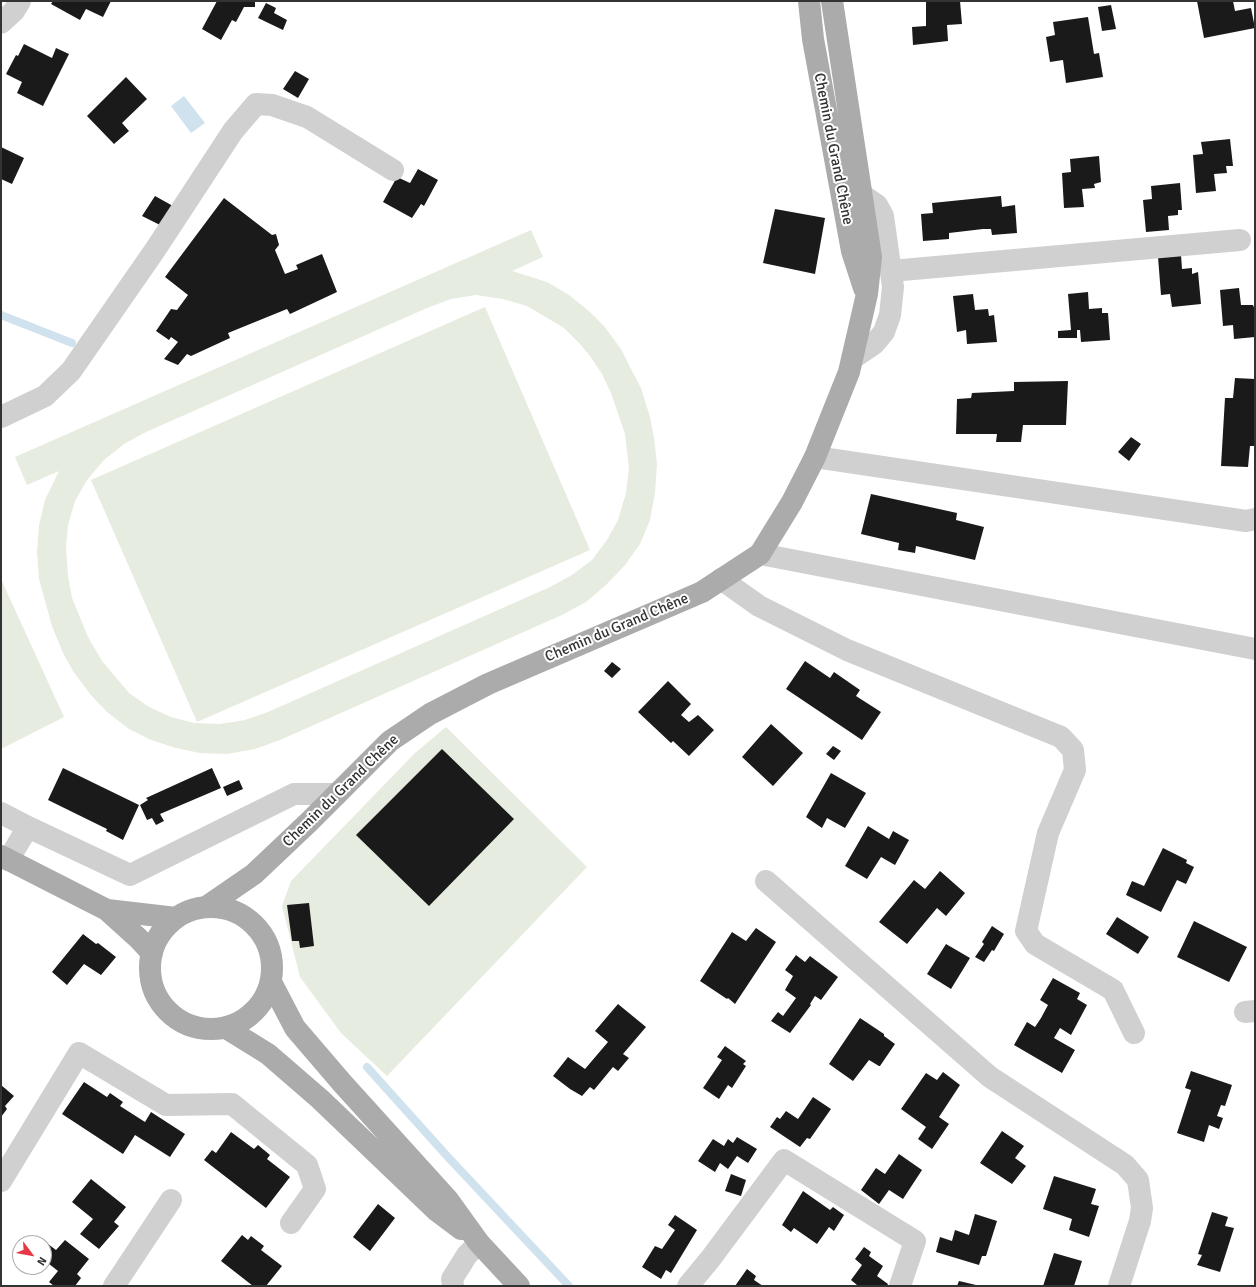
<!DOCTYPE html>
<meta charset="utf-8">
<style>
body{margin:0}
#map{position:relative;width:1256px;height:1287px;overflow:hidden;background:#fff;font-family:Signika,sans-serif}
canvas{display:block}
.frame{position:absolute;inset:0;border:2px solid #333;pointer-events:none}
.north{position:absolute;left:12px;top:1235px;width:40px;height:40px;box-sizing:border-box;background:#fff;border:1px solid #adadad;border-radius:50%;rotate:122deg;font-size:11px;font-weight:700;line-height:16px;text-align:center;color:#333}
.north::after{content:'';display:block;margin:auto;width:14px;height:18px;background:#e63946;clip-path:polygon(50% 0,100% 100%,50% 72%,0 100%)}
</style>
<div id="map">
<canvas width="1256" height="1287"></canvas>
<div class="frame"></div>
<div class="north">N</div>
</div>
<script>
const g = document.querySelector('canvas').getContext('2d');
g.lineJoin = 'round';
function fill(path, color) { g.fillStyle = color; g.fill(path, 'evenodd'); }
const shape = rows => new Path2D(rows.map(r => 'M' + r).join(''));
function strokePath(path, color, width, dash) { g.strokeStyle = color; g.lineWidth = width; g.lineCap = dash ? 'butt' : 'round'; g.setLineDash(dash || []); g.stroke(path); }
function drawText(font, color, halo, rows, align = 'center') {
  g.font = font + ' Signika,sans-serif'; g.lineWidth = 4; g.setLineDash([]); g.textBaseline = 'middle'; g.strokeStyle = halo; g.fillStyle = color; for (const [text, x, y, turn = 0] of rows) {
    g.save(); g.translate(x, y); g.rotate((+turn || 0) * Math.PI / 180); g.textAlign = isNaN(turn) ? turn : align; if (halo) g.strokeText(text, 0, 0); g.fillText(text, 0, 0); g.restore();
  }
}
const green = shape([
 [531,230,543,257,512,271,547,282,569,295,590,312,604,326,621,349,631,369,641,388,650,417,654,438,657,464,655,493,650,520,640,544,625,565,606,585,586,602,562,615,280,740,255,749,227,754,200,753,176,748,151,740,129,729,107,712,90,694,73,671,63,653,52,626,39,579,37,552,39,525,45,500,59,471,27,485,15,457],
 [476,295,503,299,527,306,564,328,580,344,590,356,602,374,611,393,625,434,629,468,626,493,618,520,607,540,592,560,572,575,550,587,268,712,245,720,220,724,194,723,171,717,149,707,129,693,102,661,88,637,72,598,68,576,66,548,68,525,75,501,87,480,104,460,124,444,146,432,427,308,451,299],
 [485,307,590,550,197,722,91,480],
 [1,579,64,717,1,749],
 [446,727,587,867,387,1076,341,1033,300,977,282,906,291,881,415,753]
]);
const water = shape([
 [184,96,205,123,191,133,171,106]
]);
const stream = shape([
 [1,315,72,343],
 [367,1067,447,1156,569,1286]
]);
const building = shape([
 [53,1,111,1,103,17,86,9,80,20,51,4],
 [217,1,255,1,255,7,244,7,236,22,232,20,221,40,202,29],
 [926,1,960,1,962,24,947,25,948,41,913,45,912,27,926,26],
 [1197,1,1233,1,1235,11,1251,8,1255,28,1204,38],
 [266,3,276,8,274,13,287,20,283,30,258,18],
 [1111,5,1116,29,1102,31,1098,7],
 [1088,17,1094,54,1099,53,1103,77,1066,83,1063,60,1050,62,1046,37,1055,35,1053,22],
 [24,44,52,58,56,48,69,54,43,106,17,93,22,82,6,74,16,55,18,56],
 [295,71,309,79,298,98,283,89],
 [126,77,147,99,122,123,129,131,114,144,87,116],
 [1230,139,1233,166,1226,166,1227,173,1214,174,1216,191,1196,193,1193,155,1203,154,1201,142],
 [1,147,24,158,12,184,1,179],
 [1099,156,1101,182,1094,184,1095,188,1082,189,1084,207,1064,208,1062,173,1071,172,1070,159],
 [418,169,438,180,424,206,421,204,412,218,383,202,397,177,410,183],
 [1180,183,1182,210,1178,210,1178,215,1168,216,1169,230,1146,232,1143,200,1152,199,1151,186],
 [155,196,173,206,160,225,142,216],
 [1001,196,1002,207,1015,205,1017,233,992,235,991,229,983,229,949,233,949,239,923,241,921,214,933,213,932,203],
 [224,198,272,235,276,234,279,245,275,250,285,274,298,269,296,265,322,254,337,292,290,314,287,309,228,333,230,338,191,356,187,354,178,365,164,359,178,342,171,337,169,340,156,331,171,309,177,310,188,295,165,277],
 [775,209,825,218,815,274,763,263],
 [1181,255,1182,269,1192,268,1192,274,1198,272,1201,304,1172,307,1170,294,1161,295,1158,257],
 [1239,288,1241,305,1253,305,1255,310,1255,337,1234,339,1233,325,1223,326,1220,290],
 [1088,292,1089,309,1102,308,1102,313,1108,313,1110,340,1081,342,1080,330,1077,330,1077,338,1058,338,1058,331,1071,330,1068,294],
 [973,294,975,310,988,309,989,316,994,315,997,342,967,344,966,330,957,332,953,296],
 [1235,378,1255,379,1255,446,1250,446,1248,467,1221,466,1225,398,1233,398],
 [1068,381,1066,425,1023,425,1021,442,996,442,997,434,956,434,957,399,971,398,972,393,1014,391,1014,382],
 [1131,437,1141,444,1129,461,1118,452],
 [871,494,957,513,956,520,984,527,975,560,916,546,915,553,898,550,899,543,861,534],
 [805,661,830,678,834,672,860,690,856,696,881,712,862,740,786,689],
 [612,662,621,669,612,678,604,671],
 [668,681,691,704,681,715,689,722,698,715,714,730,689,756,673,741,671,743,638,712],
 [771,724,803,753,773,786,742,757],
 [833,746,841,751,834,760,826,754],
 [442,749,514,819,429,906,356,835],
 [63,768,139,805,123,840,106,831,107,829,48,800],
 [212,768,221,788,160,814,164,821,156,825,152,818,147,820,140,805,148,800,146,798],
 [831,773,866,793,845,828,827,818,822,828,806,817],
 [239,780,243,789,227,796,223,787],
 [868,826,889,839,893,831,909,840,895,865,881,857,867,879,845,866],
 [1163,848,1187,860,1186,863,1194,867,1186,884,1177,880,1161,912,1126,895,1132,881,1144,886],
 [940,871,965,893,946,916,937,908,907,944,879,922,914,880,925,889],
 [309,903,314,946,300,948,299,941,292,941,287,905],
 [1117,917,1149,937,1138,954,1106,934],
 [1194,921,1247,947,1229,982,1177,957],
 [992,926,1004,934,994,951,992,950,984,962,975,957,984,944,982,942],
 [756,928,776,942,735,1004,728,998,727,999,700,981,732,932,746,941],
 [83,934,96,944,98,943,116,957,101,975,84,964,67,985,52,972],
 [946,944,970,958,951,989,927,974],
 [796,955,805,962,810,956,838,977,821,1000,815,996,810,1004,811,1005,790,1033,771,1021,778,1012,783,1016,796,998,785,990,793,976,785,970],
 [1053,978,1080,993,1077,999,1087,1005,1071,1035,1060,1028,1054,1038,1075,1050,1062,1073,1014,1045,1027,1022,1035,1027,1041,1018,1048,1005,1040,1000],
 [618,1004,646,1027,623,1054,629,1058,618,1071,613,1067,594,1090,590,1087,582,1096,570,1089,553,1076,568,1057,585,1069,608,1042,595,1031],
 [860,1018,884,1034,884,1036,895,1044,880,1066,879,1066,869,1060,853,1081,829,1064],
 [725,1046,746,1061,743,1064,746,1066,732,1088,728,1085,719,1099,703,1088,722,1060,717,1057],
 [1191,1071,1232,1085,1225,1106,1221,1105,1217,1116,1223,1118,1219,1129,1209,1125,1204,1142,1177,1133,1191,1090,1185,1088],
 [943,1072,960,1085,939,1117,949,1124,932,1149,918,1139,926,1127,901,1109,926,1073,937,1080],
 [84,1082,107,1097,110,1093,123,1102,120,1106,145,1122,151,1112,185,1134,170,1157,135,1135,123,1154,62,1114],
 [1,1085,14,1096,5,1106,7,1109,1,1117],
 [813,1097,831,1109,810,1139,807,1138,800,1147,770,1127,777,1117,780,1119,786,1111,798,1119],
 [1002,1131,1024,1146,1015,1158,1026,1166,1012,1184,980,1163],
 [231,1132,254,1149,258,1145,270,1155,267,1159,290,1177,266,1208,204,1160,212,1150,216,1153],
 [737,1137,757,1149,748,1163,737,1156,728,1169,720,1163,715,1172,698,1161,713,1139,724,1146,728,1139,733,1143],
 [899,1154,922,1170,903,1199,889,1190,879,1204,861,1190,876,1168,885,1174],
 [731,1174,746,1180,741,1196,725,1191],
 [1054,1176,1096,1189,1091,1204,1099,1206,1089,1237,1069,1230,1072,1219,1043,1209],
 [91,1179,126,1207,114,1222,119,1226,99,1249,80,1234,93,1219,72,1202],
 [803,1191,830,1210,833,1207,844,1215,834,1231,829,1227,817,1244,794,1228,791,1232,782,1225],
 [378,1204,395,1218,370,1251,353,1237],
 [1212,1212,1228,1217,1225,1226,1234,1228,1220,1272,1197,1265,1202,1255,1198,1254],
 [975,1214,997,1221,986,1256,982,1256,979,1265,936,1252,940,1237,952,1241,955,1230,969,1235],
 [675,1215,697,1230,671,1273,666,1270,661,1279,642,1267,655,1246,662,1249,675,1230,668,1225],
 [242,1235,248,1240,251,1236,264,1246,261,1250,282,1266,266,1286,253,1286,221,1261],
 [65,1240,89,1259,77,1274,81,1278,75,1286,54,1286,49,1282,58,1271,44,1260,44,1250,48,1244,56,1250],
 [864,1247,871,1252,869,1256,883,1266,877,1276,888,1284,887,1286,856,1286,857,1285,851,1280,862,1265,855,1259],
 [1054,1253,1082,1261,1074,1286,1043,1286],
 [747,1269,756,1276,754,1280,763,1286,735,1286],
 [959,1281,976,1285,976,1286,957,1286]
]);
const minor = shape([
 [1,23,14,11,20,1],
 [891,271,1240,240],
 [852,359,874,344,884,332,890,315,893,287,883,216,877,205,861,194],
 [1,417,45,396,71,371,155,250,233,131,256,104,272,105,307,117,393,170],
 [815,457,1246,521,1255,519],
 [760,554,1255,649],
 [721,579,759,606,847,650,1061,737,1073,750,1075,770,1048,833,1026,931,1035,944,1113,990,1134,1033],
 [1,813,28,827],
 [8,860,28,827,130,875,294,794,337,794],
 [766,881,990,1077,1125,1165,1138,1180,1142,1208,1140,1221,1119,1286],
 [1245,1012,1255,1011],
 [1,1181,79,1053,166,1105,232,1104,307,1165,315,1189,291,1223],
 [114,1286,171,1200],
 [453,1286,452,1279,467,1255,479,1243],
 [688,1286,711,1258,784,1160,915,1241,900,1286]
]);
const major = shape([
 [809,1,813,39,852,251,864,288],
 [1,856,107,910,138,938,152,953],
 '150 968a61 61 0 1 1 122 0a61 61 0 1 1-122 0Z',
 [206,907,254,874,310,821,390,741,430,714,488,684,702,592,760,554,792,502,815,457,849,372,867,294,871,257,832,1],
 [107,910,176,918],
 [271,982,295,1028,343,1084,448,1200,479,1243,519,1286],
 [226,1028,268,1054,320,1099,437,1211,461,1229]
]);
const streetNames = [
 ["Chemin du Grand Chêne",833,149,79],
 ["Chemin du Grand Chêne",617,628,-23],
 ["Chemin du Grand Chêne",341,791,-44]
];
fill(green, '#e6ecdf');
fill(water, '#cfe2ee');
strokePath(stream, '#cfe2ee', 8);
fill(building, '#1a1a1a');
strokePath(minor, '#d0d0d0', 22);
strokePath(major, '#ababab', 22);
drawText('15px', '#333', '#fff', streetNames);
</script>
